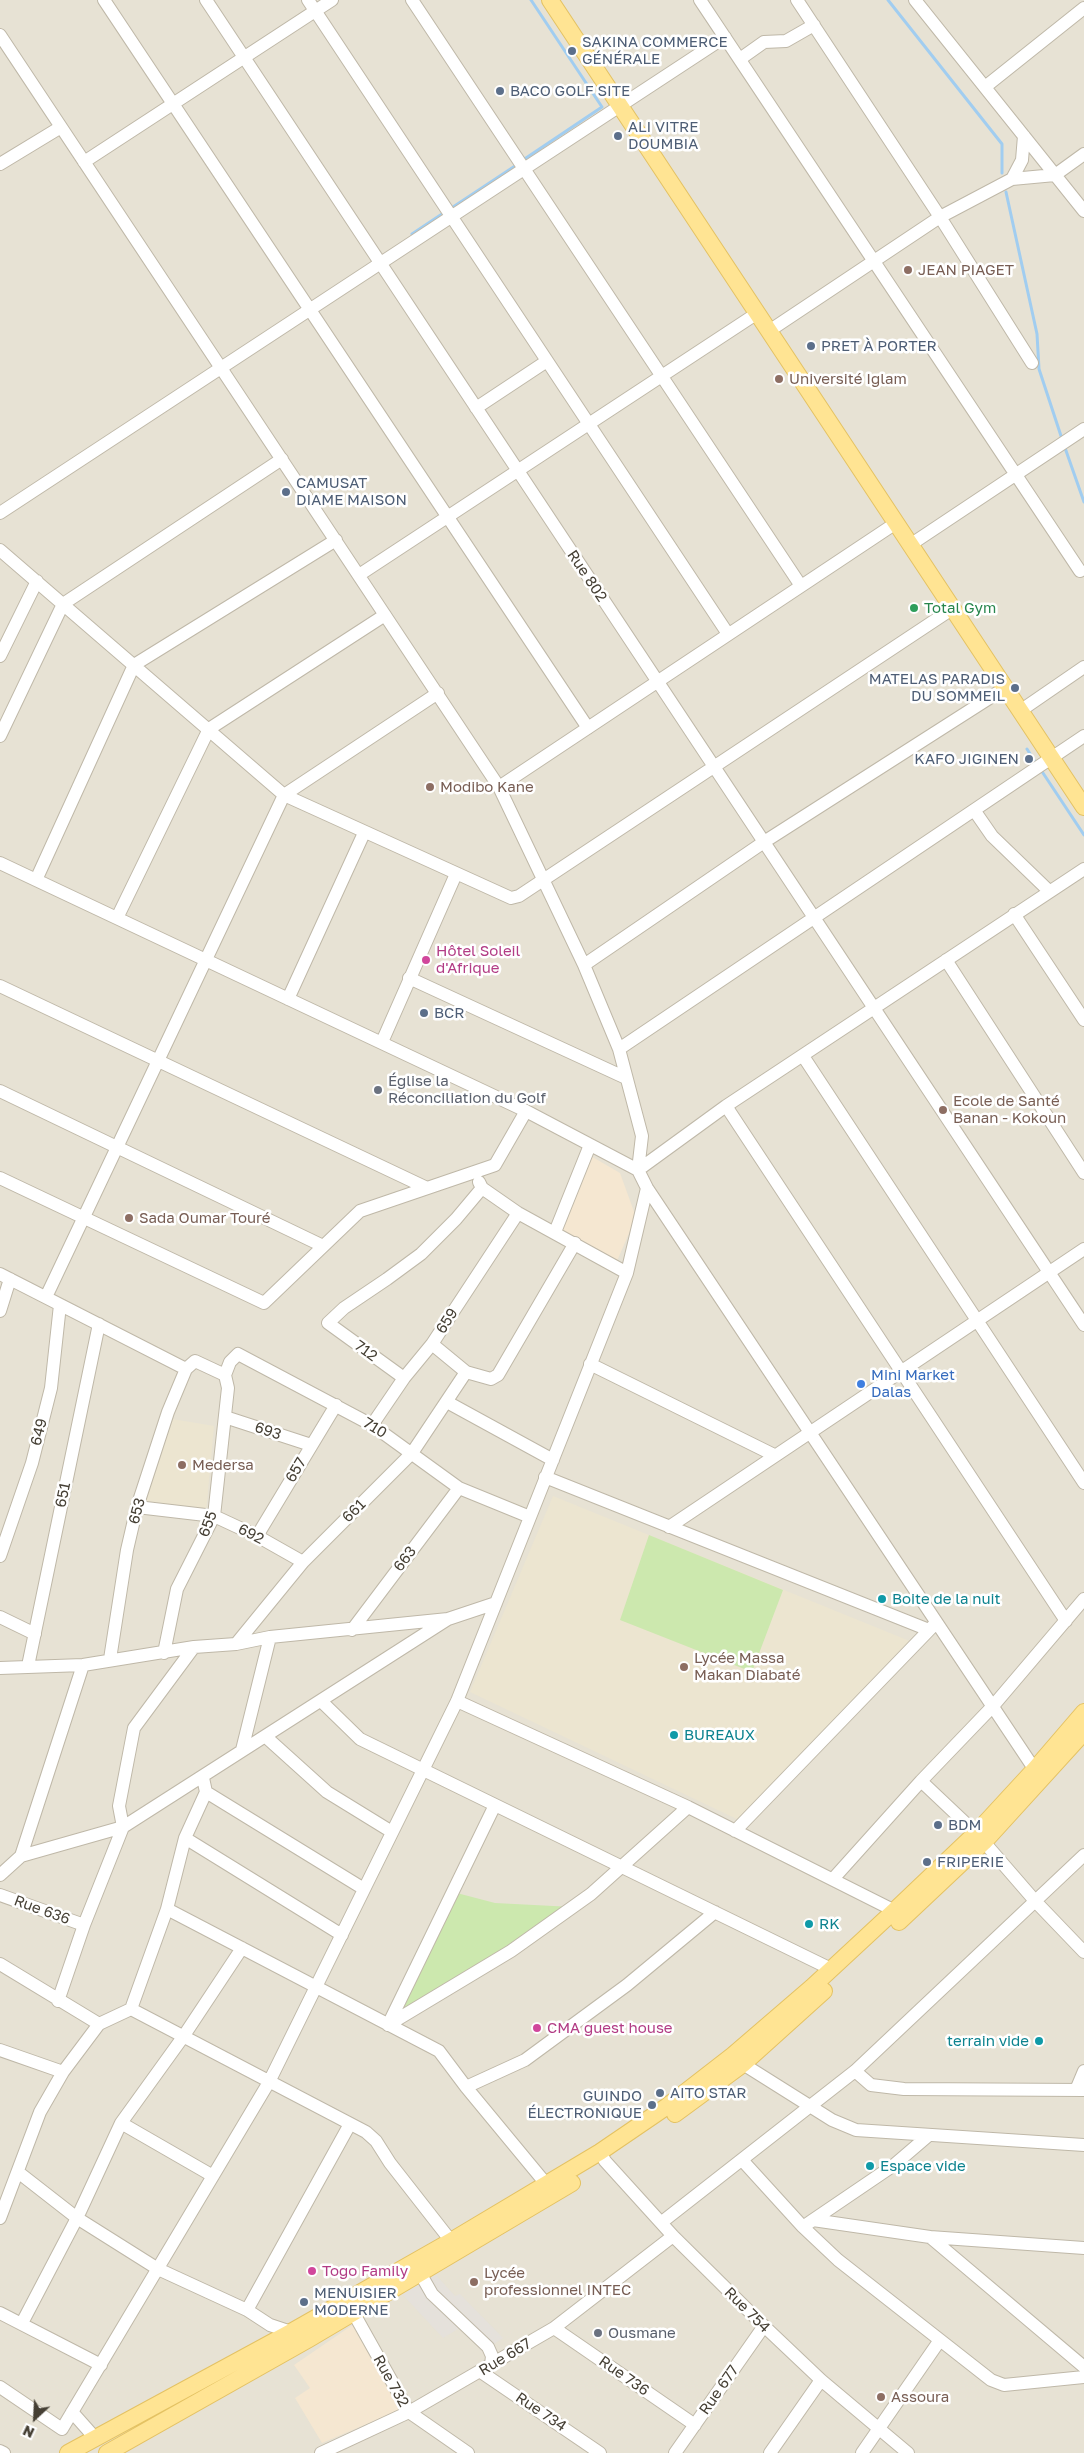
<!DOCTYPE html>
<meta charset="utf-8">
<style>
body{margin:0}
#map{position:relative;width:1084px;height:2453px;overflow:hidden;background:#f3f0e6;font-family:"Golos Text",sans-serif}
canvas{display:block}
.north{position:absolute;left:10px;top:2393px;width:50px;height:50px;-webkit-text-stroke:4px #fff;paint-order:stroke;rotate:205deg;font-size:14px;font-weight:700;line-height:20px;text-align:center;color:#464035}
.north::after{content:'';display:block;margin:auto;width:18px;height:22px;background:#464035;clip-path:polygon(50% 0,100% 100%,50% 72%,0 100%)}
</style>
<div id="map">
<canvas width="1084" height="2453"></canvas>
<div class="north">N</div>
</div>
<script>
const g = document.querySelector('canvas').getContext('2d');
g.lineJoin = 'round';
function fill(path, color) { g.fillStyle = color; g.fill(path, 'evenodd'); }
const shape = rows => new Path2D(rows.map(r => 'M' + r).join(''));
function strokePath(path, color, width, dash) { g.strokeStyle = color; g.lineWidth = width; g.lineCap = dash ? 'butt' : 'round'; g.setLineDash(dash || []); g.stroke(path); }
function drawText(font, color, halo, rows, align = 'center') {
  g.font = font + ' "Golos Text",sans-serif'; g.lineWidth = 5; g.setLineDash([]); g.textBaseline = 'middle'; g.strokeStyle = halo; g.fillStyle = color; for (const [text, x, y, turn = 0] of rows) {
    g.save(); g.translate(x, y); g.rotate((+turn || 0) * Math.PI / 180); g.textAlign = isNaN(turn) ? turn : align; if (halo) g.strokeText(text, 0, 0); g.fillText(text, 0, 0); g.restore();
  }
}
const residential = shape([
 [0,0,1084,0,1084,2453,0,2453]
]);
const commercial = shape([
 [589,1155,620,1173,636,1217,617,1261,558,1230],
 [354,2324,402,2409,322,2443,295,2398,310,2388,294,2365]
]);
const industrial = shape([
 [436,2275,455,2296,460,2294,503,2338,482,2352,463,2326,443,2338,402,2294]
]);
const education = shape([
 [172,1419,214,1426,206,1513,140,1503],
 [553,1496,912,1642,741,1821,470,1692]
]);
const green = shape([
 [649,1535,783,1590,752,1672,620,1620],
 [453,1892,495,1903,573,1907,388,2025]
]);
const stream = shape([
 [888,0,1002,144,1002,173],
 [523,160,602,107,531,0],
 [1006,192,1037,334,1039,369,1062,439],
 [450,209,518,164],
 [412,234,445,212],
 [1064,445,1084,502],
 [1027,749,1037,765],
 [1041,770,1084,835]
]);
const minor = shape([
 [104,0,588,728],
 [206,0,1084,1325],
 [308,0,728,634],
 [412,0,801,586],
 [700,0,1080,571],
 [797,0,940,217,1032,363],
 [915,0,1084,211],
 [0,35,499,787,584,965,619,1049,642,1136,638,1170,647,1188,1039,1776],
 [740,59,764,42,786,41,814,25],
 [985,87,1084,8],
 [84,162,332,0],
 [0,164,61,127],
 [1012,179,1022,160,1024,136],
 [769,331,940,217,1012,179,1055,175,1084,154],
 [476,408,547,361],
 [0,513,725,37],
 [910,545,1084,429],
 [0,550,284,795,511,898,519,896,952,609],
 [359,575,756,314],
 [0,656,37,581],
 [1020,711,1084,667],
 [0,736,63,604,282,459],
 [499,787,896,523],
 [974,810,992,836,1049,891],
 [0,863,526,1111,638,1170],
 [36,880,134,665,336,540],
 [1014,914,1084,1020],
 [117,918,209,729,385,615],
 [946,960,1084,1173],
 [584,965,764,842,1005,688],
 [409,978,626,1078],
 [0,986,427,1188],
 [288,999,364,833],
 [382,1042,456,874],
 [619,1049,1084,736],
 [803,1056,1084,1483],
 [0,1091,323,1246],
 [726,1106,1066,1621],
 [638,1170,726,1106,1084,869],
 [0,1178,264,1303,360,1211,495,1165,526,1111],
 [479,1182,482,1188,518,1213,627,1273],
 [555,1232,590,1145],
 [0,1274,186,1369],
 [46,1297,284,795,438,693],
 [0,1311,10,1279],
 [432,1344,466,1372,491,1379,498,1375,575,1243],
 [590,1364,774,1455],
 [225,1375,230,1362,238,1354,372,1425,459,1488,530,1517],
 [404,1378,328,1323,344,1308,387,1279,421,1254,456,1219,482,1188],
 [447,1402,553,1460],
 [225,1417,311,1445],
 [372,1425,404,1378,432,1344,518,1213],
 [545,1477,929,1630],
 [137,1507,214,1516,257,1536,303,1562],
 [669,1527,1084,1249],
 [257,1536,336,1405],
 [0,1556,32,1463,51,1388,60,1305],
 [0,1617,35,1634],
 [352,1630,459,1488],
 [236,1644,303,1562,412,1453,466,1372],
 [110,1659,127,1550,137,1507,168,1412,186,1369,195,1361,225,1375,228,1388,214,1516,177,1589,164,1653],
 [28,1666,99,1324],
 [0,1668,83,1665,194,1647,236,1644,270,1637,448,1619,496,1603],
 [321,1701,360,1739,831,1969],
 [457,1701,688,1807,901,1914],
 [266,1737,327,1792,392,1832],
 [242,1750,270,1637],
 [921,1781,976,1833],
 [206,1792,364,1889],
 [735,1831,933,1626],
 [185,1838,342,1935],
 [984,1842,1036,1902,1084,1952],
 [21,1856,83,1665],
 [0,1875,21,1856,123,1827,448,1619],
 [833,1879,921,1781,993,1706,1084,1599],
 [0,1895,84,1925],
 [167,1909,439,2051,466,2087,547,2185],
 [0,1964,99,2024],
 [58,2001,84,1925,123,1827,119,1806,134,1728,194,1647],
 [131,2009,366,2132,376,2141,390,2163,451,2241],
 [388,2025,511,1951,591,1894,688,1807],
 [388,2025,495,1805],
 [0,2050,63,2072],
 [737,2058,743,2064,832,2120,856,2130,1084,2145],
 [855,2071,871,2085,904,2089,1084,2090],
 [466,2087,525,2060,627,1985,715,1912],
 [1076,2090,1084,2071],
 [121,2123,213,2176],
 [600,2152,605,2161,673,2236,764,2326,821,2380,908,2453],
 [742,2160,803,2227,813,2220,930,2237,1084,2367],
 [18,2172,77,2218,158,2269,247,2310,270,2325,291,2332],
 [0,2218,40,2112,63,2072,99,2024,131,2009,167,1909,185,1838,206,1792,203,1778],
 [813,2220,894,2165,929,2135],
 [662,2222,855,2071,1084,1855],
 [803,2227,838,2260,991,2380,1004,2385,1084,2377],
 [930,2237,1084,2248],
 [420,2273,432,2294,488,2347,492,2356,491,2365],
 [247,2310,350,2124],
 [353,2312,409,2412,468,2453],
 [0,2313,101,2365],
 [22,2323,77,2218,121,2123,183,2037,242,1948],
 [554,2328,695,2425],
 [481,2372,600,2453],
 [0,2387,62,2429,269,2082,457,1701,627,1273,647,1188],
 [72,2412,96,2439],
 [0,2451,4,2453],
 [321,2453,409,2412,554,2328,673,2236],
 [675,2453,764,2326],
 [770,2453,821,2380],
 [862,2453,940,2340]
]);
const major = shape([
 [550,0,1084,807],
 [899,1922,984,1842,1084,1732],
 [675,2114,743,2064,824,1991],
 [68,2453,291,2332,451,2241,600,2152,666,2107,733,2055,812,1987,895,1910,976,1833,1035,1769,1084,1712],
 [107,2453,309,2339,572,2183]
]);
const markers = [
 [572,51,5,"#5c6f8a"],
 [500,91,5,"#5c6f8a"],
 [618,136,5,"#5c6f8a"],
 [908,270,5,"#8d6e63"],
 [811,346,5,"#5c6f8a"],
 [779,379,5,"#8d6e63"],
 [286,492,5,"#5c6f8a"],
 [914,608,5,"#2e9e5b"],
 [1015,688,5,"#5c6f8a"],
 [1029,759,5,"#5c6f8a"],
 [430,787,5,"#8d6e63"],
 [426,960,5,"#d1479c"],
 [424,1013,5,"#5c6f8a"],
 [378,1090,5,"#6b7280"],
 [943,1110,5,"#8d6e63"],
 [129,1218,5,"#8d6e63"],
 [861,1384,5,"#3f7fe0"],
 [182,1465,5,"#8d6e63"],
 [882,1599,5,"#0f9aa8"],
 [684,1667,5,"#8d6e63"],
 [674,1735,5,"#0f9aa8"],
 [938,1825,5,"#5c6f8a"],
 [927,1862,5,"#5c6f8a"],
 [809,1924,5,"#0f9aa8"],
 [537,2028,5,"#d1479c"],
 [1039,2041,5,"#0f9aa8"],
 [660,2093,5,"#5c6f8a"],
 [652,2105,5,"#5c6f8a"],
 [870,2166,5,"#0f9aa8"],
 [312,2271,5,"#d1479c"],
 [474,2282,5,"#8d6e63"],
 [304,2302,5,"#5c6f8a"],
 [598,2333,5,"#6b7280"],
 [881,2397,5,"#8d6e63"]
];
const serviceNames = [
 ["SAKINA COMMERCE",582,42],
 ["GÉNÉRALE",582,59],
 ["BACO GOLF SITE",510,91],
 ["ALI VITRE",628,127],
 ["DOUMBIA",628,144],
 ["PRET À PORTER",821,346],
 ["CAMUSAT",296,483],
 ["DIAME MAISON",296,500],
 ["MATELAS PARADIS",1005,679,"right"],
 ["DU SOMMEIL",1005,696,"right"],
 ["KAFO JIGINEN",1019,759,"right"],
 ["BCR",434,1013],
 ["BDM",948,1825],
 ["FRIPERIE",937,1862],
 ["AITO STAR",670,2093],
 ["GUINDO",642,2096,"right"],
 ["ÉLECTRONIQUE",642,2113,"right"],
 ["MENUISIER",314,2293],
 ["MODERNE",314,2310]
];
const educationNames = [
 ["JEAN PIAGET",918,270],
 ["Université Iglam",789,379],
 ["Modibo Kane",440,787],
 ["Ecole de Santé",953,1101],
 ["Banan - Kokoun",953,1118],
 ["Sada Oumar Touré",139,1218],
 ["Medersa",192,1465],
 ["Lycée Massa",694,1658],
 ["Makan Diabaté",694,1675],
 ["Lycée",484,2273],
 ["professionnel INTEC",484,2290],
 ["Assoura",891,2397]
];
const streetNames = [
 ["Rue 802",587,576,56],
 ["659",447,1321,-57],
 ["712",366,1351,36],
 ["710",375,1428,32],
 ["693",268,1431,18],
 ["649",39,1432,-76],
 ["657",296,1470,-59],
 ["651",63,1495,-78],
 ["653",137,1511,-75],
 ["661",354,1511,-45],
 ["655",208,1524,-69],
 ["692",251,1534,27],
 ["663",405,1559,-53],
 ["Rue 636",42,1910,20],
 ["Rue 754",747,2310,45],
 ["Rue 667",505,2357,-31],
 ["Rue 736",624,2376,35],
 ["Rue 732",391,2381,61],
 ["Rue 677",719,2390,-55],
 ["Rue 734",541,2412,34]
];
const leisureNames = [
 ["Total Gym",924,608]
];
const hotelNames = [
 ["Hôtel Soleil",436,951],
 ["d'Afrique",436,968],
 ["CMA guest house",547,2028],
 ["Togo Family",322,2271]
];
const worshipNames = [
 ["Église la",388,1081],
 ["Réconciliation du Golf",388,1098],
 ["Ousmane",608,2333]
];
const shopNames = [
 ["Mini Market",871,1375],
 ["Dalas",871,1392]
];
const cultureNames = [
 ["Boite de la nuit",892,1599],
 ["BUREAUX",684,1735],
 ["RK",819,1924],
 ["terrain vide",1029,2041,"right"],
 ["Espace vide",880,2166]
];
fill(residential, '#e7e2d4');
fill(commercial, '#f5e7d1');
fill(industrial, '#e5e1db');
fill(education, '#ece5d0');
fill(green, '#cce8ae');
strokePath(stream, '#a1cdf0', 3);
strokePath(minor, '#bfb8a8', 14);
strokePath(major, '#e4c263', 18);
strokePath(minor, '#fff', 12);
strokePath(major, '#ffe493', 16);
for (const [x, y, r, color] of markers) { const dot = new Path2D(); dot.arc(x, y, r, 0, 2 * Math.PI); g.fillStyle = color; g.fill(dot); strokePath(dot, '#fff', 2); }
drawText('15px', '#4e5e75', '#fff', serviceNames, 'left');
drawText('15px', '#785e54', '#fff', educationNames, 'left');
drawText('15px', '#464035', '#fff', streetNames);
drawText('15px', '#27864d', '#fff', leisureNames, 'left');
drawText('15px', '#b23c85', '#fff', hotelNames, 'left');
drawText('15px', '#5b616d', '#fff', worshipNames, 'left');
drawText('15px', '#366cbe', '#fff', shopNames, 'left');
drawText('15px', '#0d838f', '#fff', cultureNames, 'left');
</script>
